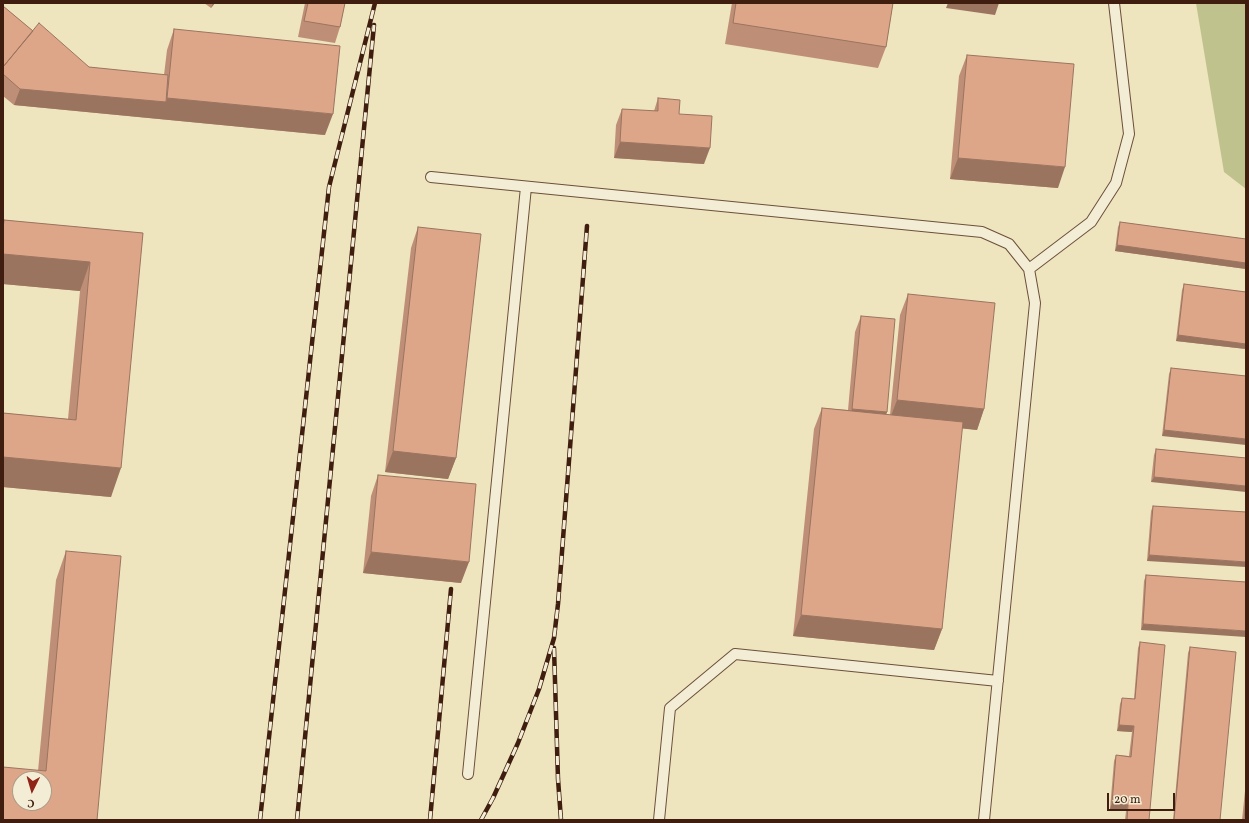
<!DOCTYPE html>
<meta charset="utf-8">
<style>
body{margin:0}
#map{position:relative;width:1249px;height:823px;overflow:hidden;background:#eee4be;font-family:Vollkorn,serif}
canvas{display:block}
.frame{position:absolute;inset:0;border:4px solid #3f1e0f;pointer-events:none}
.north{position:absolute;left:12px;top:771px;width:40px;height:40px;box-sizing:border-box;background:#f4edd5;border:1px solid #ac9a86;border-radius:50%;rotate:185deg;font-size:11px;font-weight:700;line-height:16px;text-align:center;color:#3f1e0f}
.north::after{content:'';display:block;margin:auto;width:14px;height:18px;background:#8f2418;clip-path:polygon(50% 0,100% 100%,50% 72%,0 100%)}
.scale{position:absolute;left:1107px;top:793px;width:68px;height:18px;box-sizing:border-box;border:2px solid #3f1e0f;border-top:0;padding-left:5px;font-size:12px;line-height:14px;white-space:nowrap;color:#3f1e0f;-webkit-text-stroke:3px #f4edd5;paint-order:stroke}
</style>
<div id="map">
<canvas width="1249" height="823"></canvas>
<div class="frame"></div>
<div class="north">С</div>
<div class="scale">20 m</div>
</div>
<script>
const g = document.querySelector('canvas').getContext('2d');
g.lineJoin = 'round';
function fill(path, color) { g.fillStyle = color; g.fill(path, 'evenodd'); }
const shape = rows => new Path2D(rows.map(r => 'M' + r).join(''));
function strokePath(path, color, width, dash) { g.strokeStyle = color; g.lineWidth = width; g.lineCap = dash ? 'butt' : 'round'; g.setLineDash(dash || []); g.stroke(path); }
const green = shape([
 [1196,3,1246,3,1246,189,1224,172]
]);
const service = shape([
 [431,177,982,232,1009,244,1029,269,1035,303,984,820],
 [1029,269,1091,222,1116,183,1129,134,1114,3],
 [468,774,526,187],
 [659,820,670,708,735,654,998,681]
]);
const rail = shape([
 [554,648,558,779,561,820],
 [260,820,329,187,375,3],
 [297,820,374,25],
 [430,820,451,589],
 [481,820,493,798,518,743,539,689,554,638,558,604,587,226]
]);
const wall = shape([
 [204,3,215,3,211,8],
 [305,3,345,3,340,27,335,43,298,37],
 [732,3,893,3,886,47,878,68,725,44],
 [3,6,33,31,89,67,164,75,167,50,174,29,325,135,14,105,3,96],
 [967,55,1058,188,950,179,959,76],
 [658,98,679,114,704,164,614,158,616,125,622,109,654,111],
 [4,220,143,233,111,497,3,487,3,413,68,419,80,291,3,284,3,222],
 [1120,222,1246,239,1246,269,1115,251,1118,227],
 [418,227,456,458,448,479,385,472,411,248],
 [1184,284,1246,292,1246,349,1176,341,1182,290],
 [908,294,984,409,977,430,962,428,942,629,934,650,793,636,814,429,822,408,848,410,855,332,861,316,887,412,886,414,890,415,900,315],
 [1171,368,1246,376,1162,436,1169,374],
 [1156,449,1246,458,1151,482,1154,455],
 [378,475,461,583,363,573,371,496],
 [1153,506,1246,512,1147,561,1151,511],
 [66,551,97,820,38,771,56,580],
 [1146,575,1246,582,1141,630,1144,581],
 [1140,642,1149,820,1125,820,1126,811,1110,809,1114,761,1116,755,1129,756,1132,732,1117,731,1120,704,1122,698,1134,699,1138,648],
 [1190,647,1220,820,1173,820,1188,653],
 [1246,781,1246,820,1242,820]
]);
const shadedWall = shape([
 [213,3,215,3,211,8],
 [948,3,999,3,995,15,946,8],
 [20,89,166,102,167,98,333,114,325,135,14,105],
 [620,142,710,148,704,164,614,158],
 [958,158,1065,167,1058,188,950,179],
 [1117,245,1246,263,1246,269,1115,251],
 [3,254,90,262,80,291,3,284],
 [1178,335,1246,344,1246,349,1176,341],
 [897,400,984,409,977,430,889,421],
 [852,409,887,412,881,428,846,425],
 [1164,430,1246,439,1246,445,1162,436],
 [393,451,456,458,448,479,385,472],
 [3,457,121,468,111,497,3,487],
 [1154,477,1246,486,1246,492,1151,482],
 [371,552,469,562,461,583,363,573],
 [1149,555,1246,562,1246,567,1147,561],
 [801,615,942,629,934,650,793,636],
 [1143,624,1246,631,1246,637,1141,630],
 [1119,725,1134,726,1132,732,1117,731],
 [1112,803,1128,805,1126,811,1110,809]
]);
const building = shape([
 [308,3,345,3,340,27,304,21,308,3],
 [736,3,893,3,886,47,733,23,736,3],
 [3,6,33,31,3,67,3,6],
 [39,23,89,67,168,75,166,102,20,89,3,74,3,67,39,23],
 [174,29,340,46,333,114,167,98,174,29],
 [967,55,1074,64,1065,167,958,158,967,55],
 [658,98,680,100,679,114,712,116,710,148,620,142,622,109,658,111,658,98],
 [4,220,143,233,121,468,3,457,3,413,76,420,90,262,3,254,3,229,4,220],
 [1120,222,1246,239,1246,263,1117,245,1120,222],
 [418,227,481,234,456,458,393,451,418,227],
 [1184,284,1246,292,1246,344,1178,335,1184,284],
 [908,294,995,303,984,409,897,400,908,294],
 [861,316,895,319,887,412,852,409,861,316],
 [1171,368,1246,376,1246,439,1164,430,1171,368],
 [822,408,963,422,942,629,801,615,822,408],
 [1156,449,1246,458,1246,486,1154,477,1156,449],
 [378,475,476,484,469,562,371,552,378,475],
 [1153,506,1246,512,1246,562,1149,555,1153,506],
 [66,551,121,556,97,820,3,820,3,767,46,771,66,551],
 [20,779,44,779,44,803,20,803,20,779],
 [1146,575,1246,582,1246,631,1143,624,1146,575],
 [1140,642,1165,645,1149,820,1127,820,1128,805,1112,803,1116,755,1131,757,1134,726,1119,725,1122,698,1135,699,1140,642],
 [1190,647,1236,652,1220,820,1174,820,1190,647],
 [1246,798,1246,820,1244,820,1246,798]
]);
fill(green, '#bfc28d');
strokePath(service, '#6b503b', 12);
strokePath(service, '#f4edd5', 10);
strokePath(rail, '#3f1e0f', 4.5);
strokePath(rail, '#f4edd5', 3, [9]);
fill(wall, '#be8f76');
fill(shadedWall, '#9b7460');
fill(building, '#dda689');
strokePath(building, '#9b7460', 1);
</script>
